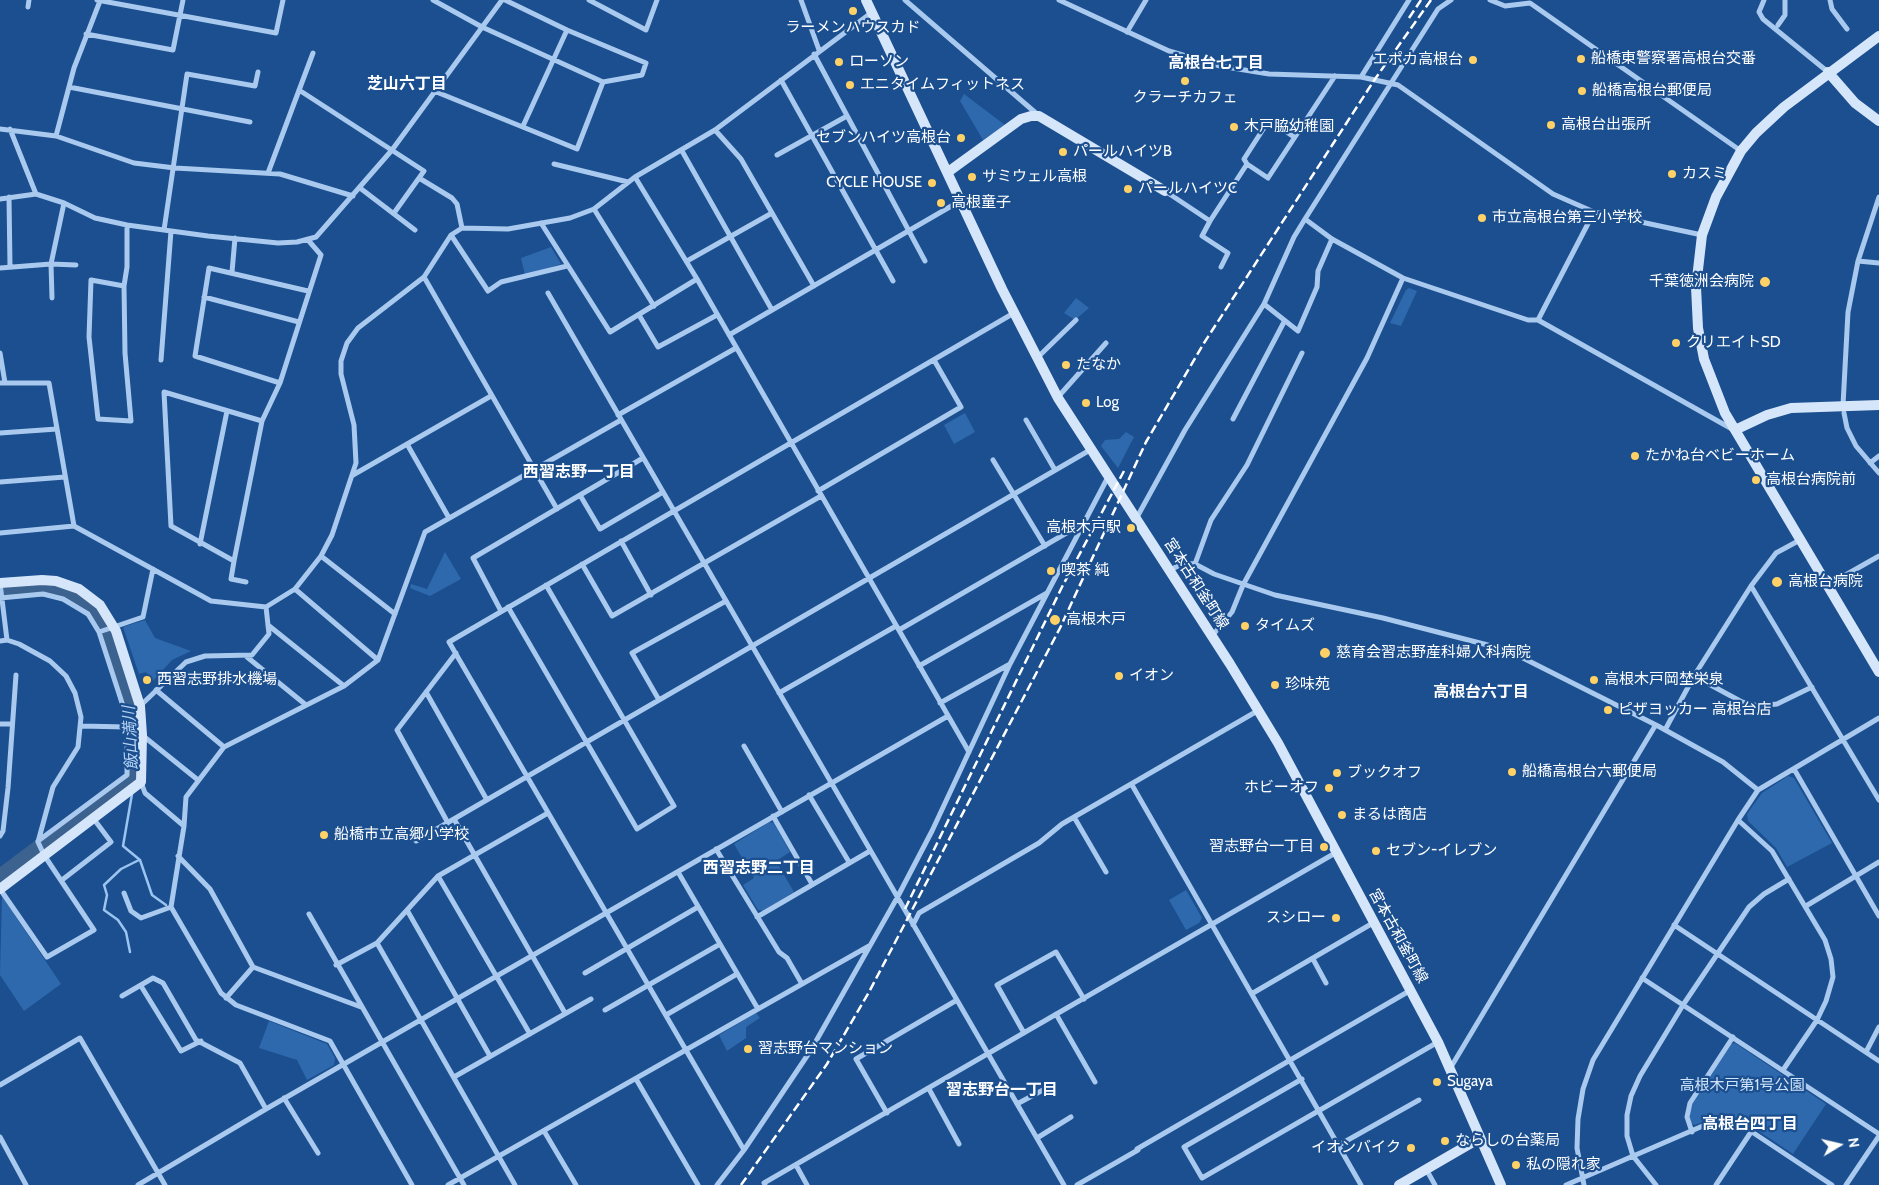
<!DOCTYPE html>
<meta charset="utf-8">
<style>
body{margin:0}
#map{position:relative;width:1879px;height:1185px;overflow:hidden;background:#1b4f8f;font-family:Cabin,sans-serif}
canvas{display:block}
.north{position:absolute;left:1814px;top:1120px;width:50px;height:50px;-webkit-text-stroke:4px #1b4f8f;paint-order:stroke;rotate:81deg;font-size:14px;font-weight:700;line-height:20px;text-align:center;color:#fff}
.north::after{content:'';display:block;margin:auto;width:18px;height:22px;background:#fff;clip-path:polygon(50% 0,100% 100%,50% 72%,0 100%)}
</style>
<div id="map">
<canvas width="1879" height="1185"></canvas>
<div class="north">N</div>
</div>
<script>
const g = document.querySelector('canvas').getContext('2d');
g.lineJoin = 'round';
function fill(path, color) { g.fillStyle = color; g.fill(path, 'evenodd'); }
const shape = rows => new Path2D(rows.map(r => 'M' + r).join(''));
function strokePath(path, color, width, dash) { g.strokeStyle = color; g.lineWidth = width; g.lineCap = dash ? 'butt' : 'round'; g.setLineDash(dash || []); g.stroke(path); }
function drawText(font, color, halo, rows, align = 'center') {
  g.font = font + ' Cabin,"Noto Sans JP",sans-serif'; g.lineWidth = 4.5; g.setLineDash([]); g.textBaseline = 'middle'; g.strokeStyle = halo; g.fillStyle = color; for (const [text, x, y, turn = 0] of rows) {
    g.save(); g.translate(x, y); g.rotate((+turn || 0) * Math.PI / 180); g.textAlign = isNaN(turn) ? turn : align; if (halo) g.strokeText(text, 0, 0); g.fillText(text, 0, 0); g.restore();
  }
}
const green = shape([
 [964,94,1005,125,983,140,960,101],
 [551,247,561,264,525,275,521,258],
 [1409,288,1417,291,1401,326,1390,323,1406,290],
 [1076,298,1089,308,1075,320,1064,313],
 [965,413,975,432,954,444,944,425],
 [1126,432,1134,437,1118,468,1101,446,1105,440,1119,439],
 [445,552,461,579,430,596,410,588,411,584,427,589],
 [145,620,155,638,191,651,172,660,153,681,146,672,139,674,123,627],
 [1788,776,1794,778,1832,843,1787,867,1776,848,1748,821,1747,814,1762,793],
 [769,822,774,823,790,852,776,861,794,892,763,911,758,910,743,885,754,878,734,844],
 [1186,890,1202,918,1199,923,1186,930,1169,900],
 [2,896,61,984,24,1011,0,975],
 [756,1013,760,1018,746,1027,746,1038,727,1051,719,1035],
 [269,1021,327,1044,335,1058,334,1065,307,1080,297,1060,259,1048],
 [1735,1043,1826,1104,1793,1154,1748,1124,1734,1118,1718,1116,1695,1125,1691,1123,1689,1115,1693,1103,1731,1044]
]);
const stream = shape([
 [134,783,135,776],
 [132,794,123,846,140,860,152,895,166,905],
 [130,952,126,932,118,920,104,910,107,895,104,885,121,869,139,860]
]);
const river = shape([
 [0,590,54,588,76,597,101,619,133,710,135,776,0,877]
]);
const street = shape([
 [97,0,276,33,283,0],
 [433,0,482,27,603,82,642,75,646,63,567,30,505,0],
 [589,0,646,30,657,0],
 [801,0,819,50],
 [905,0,1037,114],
 [1059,0,1169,51,1220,66,1269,74,1361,77,1398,85,1553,194,1594,212,1702,235],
 [1490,0,1505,6,1530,3,1741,151],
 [1764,0,1759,12,1763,19,1828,72],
 [1830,0,1832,9,1847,29],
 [28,7,29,0],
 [1778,25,1785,15,1785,0],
 [1127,32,1146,0],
 [86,34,173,50,183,0],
 [814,54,925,261],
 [1361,77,1409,0],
 [781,80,893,281],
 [69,87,250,122],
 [299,90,424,171,394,213],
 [434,91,577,149,603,82],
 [523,126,567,30],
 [0,129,56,136,134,163,175,168,280,174,353,196],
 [10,129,36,194],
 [715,130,741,159,814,286],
 [56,136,74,68,100,1],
 [682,151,772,310],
 [777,155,847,116],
 [554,164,628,182],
 [1247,164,1244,159,1269,120,1294,137],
 [268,173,313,53],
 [635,177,697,279,969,752],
 [419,178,452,198,457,204,462,228],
 [360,188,415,230],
 [1165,191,1210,221],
 [9,197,10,267],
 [0,199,36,194,64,203,95,218,127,225,208,236,278,243,297,242,316,237,392,150,502,0],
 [594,209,654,306],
 [1305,219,1332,239,1403,278,1528,320,1538,320,1732,429],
 [541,223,610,332,697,279],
 [164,230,187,74,255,86,258,72],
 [451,235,488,291,501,282,567,266],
 [687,261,772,213],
 [1858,261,1879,263],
 [1221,267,1228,253,1202,236,1210,221,1247,164,1268,178,1335,76],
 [0,268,51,264,76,265],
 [232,272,235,238],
 [424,277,557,509],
 [124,286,91,280,89,337,98,419,131,421,125,353,124,286,127,267,127,225],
 [548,293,1064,1185],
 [204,297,299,322],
 [52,298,51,264,64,203],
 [1264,304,1298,331,1317,287,1318,271,1332,239],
 [639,315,658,347,717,315],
 [1538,320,1594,212],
 [729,335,960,201],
 [0,353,5,383],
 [1037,358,1076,320],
 [161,360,171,231],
 [0,383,49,383,74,526],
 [280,383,195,356,209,268,308,291],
 [1058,397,1106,343],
 [1843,405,1848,312,1858,261,1879,197],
 [1844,413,1847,428,1856,446,1879,473],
 [618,415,736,348],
 [1233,419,1284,322],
 [1026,420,1055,470],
 [0,433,57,429],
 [407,444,449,518],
 [993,460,1045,546],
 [1870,463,1879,456],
 [353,475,491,396],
 [0,482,65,477],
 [818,491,961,407,934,360],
 [580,495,600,529,663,492],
 [1136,519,1185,430,1264,304,1294,237,1305,219,1438,9,1451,0],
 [0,533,74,526,211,601,266,607,295,589,321,556,332,535,356,463,354,425,341,374,341,361,347,343,358,328,424,277,451,235,462,228,508,229,570,218,594,209,635,177,715,130,871,13],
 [621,541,651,595],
 [200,544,227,411],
 [321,556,395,614],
 [234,561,171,526,164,392,262,421],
 [582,564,612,616,821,496],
 [1195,564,1211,520,1247,465,1302,353],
 [1170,570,1184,563,1195,564,1214,574,1275,595,1383,618,1507,650,1658,726],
 [1835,581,1879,556],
 [246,582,231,579,234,561,262,421,280,383,321,255,308,240],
 [0,583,7,640],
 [1751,586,1879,800],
 [295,589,378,660],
 [0,598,43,594,63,599,88,614,99,632,124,709,127,727,127,775,38,841],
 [508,607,637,829,674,806,546,585],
 [501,611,473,558,643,458],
 [268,625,344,686],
 [899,630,1082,524],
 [99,632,143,617,153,569],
 [1212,636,1232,612,1243,585,1367,358,1403,278],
 [0,641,7,640,19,644,50,661,66,676,75,693,81,717,78,747,53,787,38,842,44,855,94,930,47,957,0,889],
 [247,657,306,705],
 [919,666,1047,593],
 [1694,676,1742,702,1758,706,1777,704,1812,687],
 [156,690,224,747],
 [426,692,487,800],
 [779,693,896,626],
 [659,700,632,653,726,601],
 [940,703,1010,664],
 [140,706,186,662,205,656,252,655,269,634,266,607],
 [0,724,12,724],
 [81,726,127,727],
 [1665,730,1694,676,1751,586,1776,553,1800,540],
 [142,735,198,780],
 [744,746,782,812],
 [1794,769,1879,916],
 [141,782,145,793,184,826],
 [1132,785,1361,1185],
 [809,795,849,862],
 [773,816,812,884],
 [1074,817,1106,872],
 [454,819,565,1013],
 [1738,820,1772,851,1825,940,1831,959,1833,977,1826,1001,1817,1020,1783,1070],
 [448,823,397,730,456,653],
 [0,836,3,831,8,788,16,675],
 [416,841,1090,450],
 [716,849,779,952,787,958,802,984],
 [178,856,210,889,253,967,361,1007],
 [678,872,758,1009],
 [438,876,530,1034],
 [62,880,111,842,93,818],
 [124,893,131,911,141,918,171,907],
 [1806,906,1879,862],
 [407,910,490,1056],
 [309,914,464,1185],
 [757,917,870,851],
 [913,925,919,913,1039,843,1062,824,1259,710],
 [1674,925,1879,1061],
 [377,943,515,1185],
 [1313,959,1326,983],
 [336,965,377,943,438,876,548,813],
 [585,973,698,907],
 [1642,978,1879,1134],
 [141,986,181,1051,201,1041],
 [1253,993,1373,923],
 [122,996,153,978,163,983,196,1040,240,1063,266,1109],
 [226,998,253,967],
 [605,1010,720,944],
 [1056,1014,1095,1082],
 [666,1015,737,974],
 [1024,1033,997,985,1056,952,1084,999],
 [1866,1052,1879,1027],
 [1451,1067,1655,726,1658,726,1723,762,1758,790],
 [454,1077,591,999],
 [636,1079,698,1185],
 [1302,1079,1184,1147,1202,1178,1438,1042],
 [0,1085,80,1038,165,1185],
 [929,1089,959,1144],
 [284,1098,318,1153],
 [1017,1104,1043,1090],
 [887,1113,856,1059,957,1000],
 [544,1131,576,1185],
 [1692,1132,1687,1117,1690,1103,1733,1037],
 [0,1137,26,1185],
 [1037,1138,1071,1117],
 [1339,1145,1419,1100],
 [1137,1149,1411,990],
 [744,1150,449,642,1014,313],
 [796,1165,807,1185],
 [1426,1169,1435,1185],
 [138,1185,266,1109,948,716],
 [412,1185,330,1041,236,1005,221,993,171,907,184,826,186,797,224,747,344,686,378,660,425,532,621,420],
 [448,1185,869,946],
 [717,1185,744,1150,811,1050,897,898,932,831,1010,664,1108,477],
 [765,1185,764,1183,1337,852],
 [1077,1185,1138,1150],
 [1566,1185,1712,1122,1727,1121,1740,1124,1832,1185],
 [1584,1185,1577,1148,1578,1119,1583,1089,1593,1060,1738,820,1758,790,1879,718],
 [1656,1185,1633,1156,1627,1136,1627,1115,1631,1096,1640,1076,1683,1005,1749,907,1764,894,1789,879],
 [1716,1185,1751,1132],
 [1846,1185,1879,1136]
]);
const secondary = shape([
 [866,0,1002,289,1058,398,1230,664,1278,743,1438,1042,1501,1185],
 [1879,36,1784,107,1756,133,1741,151,1716,197,1702,235,1696,287,1698,328,1704,359,1725,413,1879,672],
 [1828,72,1855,103,1879,121],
 [948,172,1021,119,1031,116,1039,116,1165,191],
 [1735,430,1767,415,1791,408,1879,405],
 [0,583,42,580,56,581,79,589,100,605,116,631,140,706,142,735,141,782,0,889],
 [1399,1185,1480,1138]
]);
const rail = shape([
 [1409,18,1421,0],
 [905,909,1062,587,1124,471],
 [741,1185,827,1064,869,992,1060,628,1146,442,1204,343,1375,79,1431,0]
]);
const markers = [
 [853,11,5,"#ffd166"],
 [1581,59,5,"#ffd166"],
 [1473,60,5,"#ffd166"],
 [839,62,5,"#ffd166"],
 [1185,81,5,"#ffd166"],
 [850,85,5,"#ffd166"],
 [1582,91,5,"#ffd166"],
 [1551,125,5,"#ffd166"],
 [1234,127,5,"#ffd166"],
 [961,138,5,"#ffd166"],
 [1063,152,5,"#ffd166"],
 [1672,174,5,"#ffd166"],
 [972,177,5,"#ffd166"],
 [932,183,5,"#ffd166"],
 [1128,189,5,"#ffd166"],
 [941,203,5,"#ffd166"],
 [1482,218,5,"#ffd166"],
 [1765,282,6,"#ffd166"],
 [1676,343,5,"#ffd166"],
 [1066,365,5,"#ffd166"],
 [1086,403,5,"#ffd166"],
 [1635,456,5,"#ffd166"],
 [1756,480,5,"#ffd166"],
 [1131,528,5,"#ffd166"],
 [1051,571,5,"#ffd166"],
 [1777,582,6,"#ffd166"],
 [1055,620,6,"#ffd166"],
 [1245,626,5,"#ffd166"],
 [1325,653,6,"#ffd166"],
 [1119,676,5,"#ffd166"],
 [147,680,5,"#ffd166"],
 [1594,680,5,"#ffd166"],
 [1275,685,5,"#ffd166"],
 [1608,710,5,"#ffd166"],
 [1512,772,5,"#ffd166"],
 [1337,773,5,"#ffd166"],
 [1329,788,5,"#ffd166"],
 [1342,815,5,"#ffd166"],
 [324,835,5,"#ffd166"],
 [1324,847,5,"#ffd166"],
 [1376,851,5,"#ffd166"],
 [1336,918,5,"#ffd166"],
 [748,1049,5,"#ffd166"],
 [1437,1082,5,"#ffd166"],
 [1445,1141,5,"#ffd166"],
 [1411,1148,5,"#ffd166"],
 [1516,1165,5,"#ffd166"]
];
const poiNames = [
 ["ラーメンハウスカド",853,28,"center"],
 ["船橋東警察署高根台交番",1591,59],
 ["エポカ高根台",1463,60,"right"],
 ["ローソン",849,62],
 ["エニタイムフィットネス",860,85],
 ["船橋高根台郵便局",1592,91],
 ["クラーチカフェ",1185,98,"center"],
 ["高根台出張所",1561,125],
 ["木戸脇幼稚園",1244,127],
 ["セブンハイツ高根台",951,138,"right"],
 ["パールハイツB",1073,152],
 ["カスミ",1682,174],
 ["サミウェル高根",982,177],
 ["CYCLE HOUSE",922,183,"right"],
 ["パールハイツC",1138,189],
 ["高根童子",951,203],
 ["市立高根台第三小学校",1492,218],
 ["千葉徳洲会病院",1754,282,"right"],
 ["クリエイトSD",1686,343],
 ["たなか",1076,365],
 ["Log",1096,403],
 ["たかね台ベビーホーム",1645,456],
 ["高根台病院前",1766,480],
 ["高根木戸駅",1121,528,"right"],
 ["喫茶 純",1061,571],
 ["高根台病院",1788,582],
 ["高根木戸",1066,620],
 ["タイムズ",1255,626],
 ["慈育会習志野産科婦人科病院",1336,653],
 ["イオン",1129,676],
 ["西習志野排水機場",157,680],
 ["高根木戸岡埜栄泉",1604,680],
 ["珍味苑",1285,685],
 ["ピザヨッカー 高根台店",1618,710],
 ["船橋高根台六郵便局",1522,772],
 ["ブックオフ",1347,773],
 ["ホビーオフ",1319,788,"right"],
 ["まるは商店",1352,815],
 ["船橋市立高郷小学校",334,835],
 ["習志野台一丁目",1314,847,"right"],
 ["セブン-イレブン",1386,851],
 ["スシロー",1326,918,"right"],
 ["習志野台マンション",758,1049],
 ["Sugaya",1447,1082],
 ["ならしの台薬局",1455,1141],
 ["イオンバイク",1401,1148,"right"],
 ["私の隠れ家",1526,1165]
];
const streetNames = [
 ["宮本古和釜町線",1196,584,57],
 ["宮本古和釜町線",1398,936,61]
];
const parkNames = [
 ["高根木戸第1号公園",1742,1086]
];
const neighbourhoodNames = [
 ["高根台七丁目",1216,63],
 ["芝山六丁目",407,84],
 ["西習志野一丁目",579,472],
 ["高根台六丁目",1481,692],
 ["西習志野二丁目",759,868],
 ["習志野台一丁目",1002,1090],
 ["高根台四丁目",1750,1124]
];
const waterNames = [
 ["飯山満川",131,738,-93]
];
fill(green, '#2e69ad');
strokePath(stream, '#9cc4f0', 2.5);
strokePath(river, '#3c6290', 16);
strokePath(street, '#a9c9ee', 5);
strokePath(secondary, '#d6e6fa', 10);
strokePath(rail, '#fff', 2.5, [9, 4]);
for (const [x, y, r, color] of markers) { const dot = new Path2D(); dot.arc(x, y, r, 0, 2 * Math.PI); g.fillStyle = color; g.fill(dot); strokePath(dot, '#1b4f8f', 2); }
drawText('15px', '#fff', '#1b4f8f', poiNames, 'left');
drawText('15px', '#fff', '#1b4f8f', streetNames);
drawText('15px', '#cfe3fa', '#1b4f8f', parkNames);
drawText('bold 16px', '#fff', '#1b4f8f', neighbourhoodNames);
drawText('italic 16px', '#b5d3f5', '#1b4f8f', waterNames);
</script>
